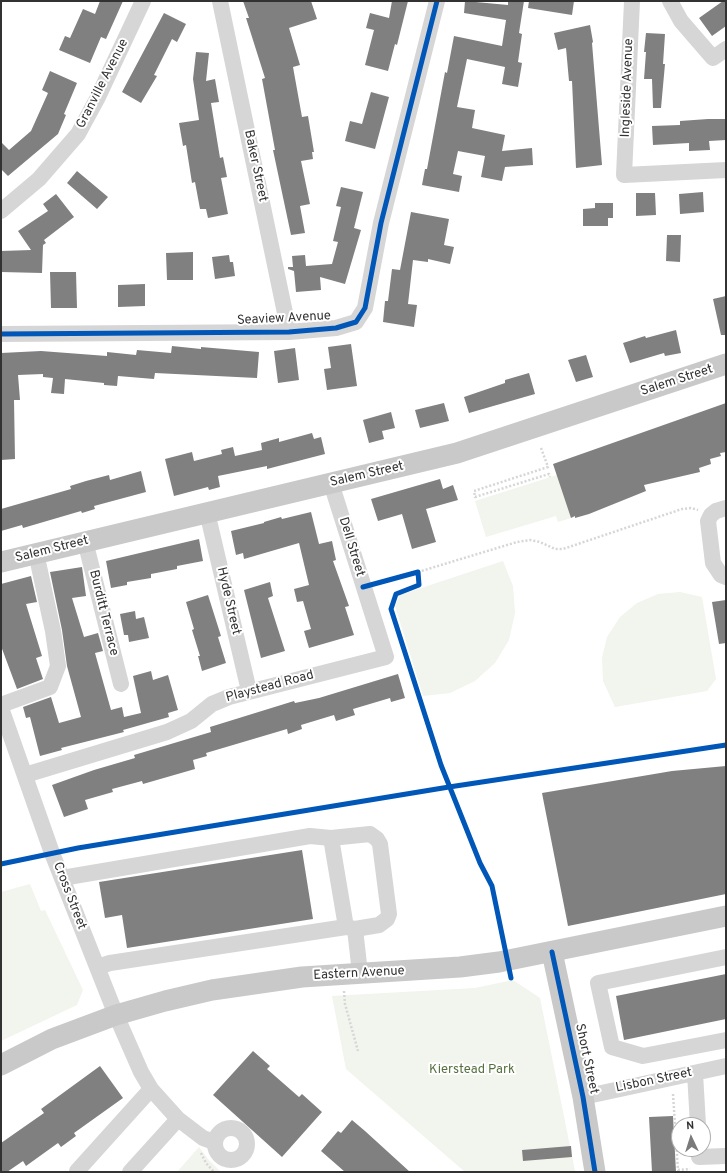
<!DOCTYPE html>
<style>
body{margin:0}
#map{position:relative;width:727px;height:1173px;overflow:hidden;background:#fff;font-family:Overpass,sans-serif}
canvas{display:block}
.frame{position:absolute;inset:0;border:2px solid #323232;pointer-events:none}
.north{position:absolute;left:671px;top:1117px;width:40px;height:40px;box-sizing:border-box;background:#fff;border:1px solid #adadad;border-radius:50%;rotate:356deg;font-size:11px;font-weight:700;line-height:16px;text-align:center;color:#323232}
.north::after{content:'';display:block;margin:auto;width:14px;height:18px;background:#7a7a7a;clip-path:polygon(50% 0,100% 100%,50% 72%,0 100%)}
</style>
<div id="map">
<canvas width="727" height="1173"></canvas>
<div class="frame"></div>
<div class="north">N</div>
</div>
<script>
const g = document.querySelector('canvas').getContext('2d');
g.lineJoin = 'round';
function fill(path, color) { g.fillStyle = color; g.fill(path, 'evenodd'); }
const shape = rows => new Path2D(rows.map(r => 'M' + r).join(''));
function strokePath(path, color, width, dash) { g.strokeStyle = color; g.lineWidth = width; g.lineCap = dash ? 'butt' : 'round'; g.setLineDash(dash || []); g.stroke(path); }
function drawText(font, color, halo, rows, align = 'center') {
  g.font = font + ' Overpass,sans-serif'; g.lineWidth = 4; g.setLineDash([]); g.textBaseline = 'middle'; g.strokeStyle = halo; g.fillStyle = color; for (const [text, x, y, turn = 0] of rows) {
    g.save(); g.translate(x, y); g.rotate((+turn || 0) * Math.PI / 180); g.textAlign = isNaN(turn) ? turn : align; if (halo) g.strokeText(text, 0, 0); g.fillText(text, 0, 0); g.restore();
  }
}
const green = shape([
 [557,475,571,518,558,522,556,516,486,537,475,501],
 [503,561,513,586,515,613,509,640,495,663,475,681,450,693,423,696,395,606,400,595],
 [680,592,702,597,716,679,707,691,615,707,603,681,602,658,607,637,620,617,637,603,658,594],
 [30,884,41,911,45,910,83,990,77,1005,1,1041,1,892],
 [513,980,540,998,575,1171,465,1172,346,1069,332,996,475,988],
 [199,1147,208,1159,221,1172,177,1172]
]);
const building = shape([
 [100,1,123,1,106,39,101,37,90,63,59,50,65,36,70,38,83,9,95,14],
 [243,1,311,1,317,19,289,28,300,65,293,67,302,117,308,116,314,152,312,152,313,159,301,161,310,204,300,206,305,233,291,235,273,150,275,150,262,79,265,78,246,18,249,18],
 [392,1,408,1,397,45,395,44,388,71,365,65,374,30,366,28,370,13,389,18],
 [465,1,508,5,508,1,524,1,519,33,522,34,518,62,522,63,518,87,502,84,505,67,467,59,457,107,475,110,472,128,505,135,502,151,532,148,533,165,505,167,502,181,481,177,485,156,458,151,453,174,462,176,459,192,422,185,425,169,427,169,445,72,447,73,454,36,502,46,506,20,464,13],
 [529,1,574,1,572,15,528,8],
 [723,1,726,1,726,26,712,36,699,18],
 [164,13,186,24,177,42,172,39,154,75,157,76,141,103,122,92],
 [590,25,593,42,592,43,602,165,576,168,572,81,569,81,566,48,558,50,554,33],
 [646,33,665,34,663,64,665,64,661,108,653,108,652,79,644,79,646,52,644,52],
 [196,52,209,53,206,81,215,79,219,102,211,103,220,158,223,157,227,177,221,178,228,214,208,218,206,209,200,209,195,182,192,183,186,145,183,146,179,123,199,120,193,79],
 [50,71,77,83,64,114,66,115,58,134,8,176,1,169,1,142,9,150,31,131,48,93,42,90],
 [371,92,389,97,375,149,345,141,350,121,362,124],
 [708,119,726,119,726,140,709,141,710,150,689,151,689,143,653,145,652,126,680,125,680,121],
 [77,171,108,197,97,209,67,183],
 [341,187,363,192,354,228,361,230,345,284,320,277,321,290,296,292,294,271,288,269,288,267,293,267,292,256,305,255,306,266,332,264,338,242,333,241,341,207,336,206],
 [703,192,704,212,680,214,679,194],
 [636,193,655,193,656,215,636,216],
 [56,194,74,217,44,240,46,243,43,245,42,273,1,272,1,251,31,250,18,231,48,211,43,204],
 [595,203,613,203,613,218,608,218,608,226,583,226,583,209,595,208],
 [411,212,449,219,444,245,454,247,450,264,428,259,428,262,413,260,408,304,417,305,414,327,383,322,385,301,388,301,392,269,400,270],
 [667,235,681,235,680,262,666,261],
 [193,252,193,280,167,280,166,253],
 [229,255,230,262,233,262,235,276,215,279,212,257],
 [50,272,76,272,77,308,51,308],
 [145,284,145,306,118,307,118,285],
 [726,296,726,335,721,335,713,299],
 [676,330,681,353,665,356,664,353,630,363,623,343,645,336,646,338],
 [351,344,357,386,327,390,324,369,331,368,328,347],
 [172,346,201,349,201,347,259,352,257,378,155,373,154,379,118,376,117,386,104,385,104,383,65,379,64,394,51,393,53,378,43,377,43,374,18,375,20,400,14,400,15,459,1,460,1,353,41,351,107,356,107,352,136,355,137,350,171,353],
 [295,348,299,380,278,383,274,351],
 [586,355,593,377,576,382,568,360],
 [529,373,535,394,469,413,464,397,505,383,505,380],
 [444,403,449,421,420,428,415,410],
 [726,403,726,452,720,453,721,456,710,459,711,464,699,468,700,472,644,485,646,491,589,514,575,518,575,516,571,518,553,464],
 [391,412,395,428,382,431,384,439,369,443,363,420],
 [312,433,314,439,321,437,325,454,267,469,267,466,218,476,220,487,209,490,208,487,174,496,165,459,192,452,194,461,222,454,221,450,233,447,235,456,262,450,261,443,279,438,279,442],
 [141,471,146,492,94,506,95,509,82,513,81,511,23,528,22,525,1,531,1,509,71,489,70,486,86,481,109,475,110,480],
 [440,479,443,489,453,485,458,500,426,509,436,542,412,549,402,514,378,521,371,499],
 [311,512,319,544,332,541,336,560,333,561,349,606,345,607,354,635,309,648,304,631,311,629,303,601,297,602,294,589,309,585,299,543,244,559,243,553,236,555,231,531,264,523,264,522,281,517,282,519],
 [199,539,203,561,177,566,177,569,151,574,151,578,127,582,127,585,111,588,106,561],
 [82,567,86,596,72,598,84,637,98,633,103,651,95,653,111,710,122,707,124,717,141,713,133,676,151,671,153,680,168,675,178,710,168,713,169,717,123,730,124,732,61,748,62,750,40,756,30,717,26,718,23,707,51,697,59,723,81,717,67,666,62,630,50,572],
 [31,576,37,602,26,604,42,656,36,658,43,679,17,689,1,646,1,584],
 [270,582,273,596,268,598,285,651,261,658,244,590],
 [208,595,221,636,218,637,226,663,202,671,198,656,200,656,192,630,194,629,186,602],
 [726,600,726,643,719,644,712,602],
 [135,611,136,619,144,617,149,638,129,642,128,635,124,635,120,614],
 [398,674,405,698,391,702,390,698,353,709,355,715,336,721,334,715,301,725,302,729,288,734,287,729,206,753,207,756,193,760,195,769,143,784,142,781,112,789,113,792,85,800,88,809,64,817,52,785,94,770,135,758,134,755,211,732,210,727,294,701,295,703,319,698],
 [726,766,726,894,568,926,542,793,672,771],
 [302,850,313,919,127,948,122,915,105,918,99,882],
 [726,974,726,1019,624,1040,616,996],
 [253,1051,270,1066,267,1069,299,1097,302,1094,322,1112,282,1157,213,1095],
 [100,1066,123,1098,74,1133,76,1136,61,1147,58,1143,26,1166,23,1161,7,1172,1,1172,1,1143,44,1113,41,1109],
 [673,1116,676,1172,652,1172,649,1117],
 [352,1120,365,1131,410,1172,345,1172,321,1151,338,1131,341,1133],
 [571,1146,572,1157,523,1161,522,1150]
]);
const path = shape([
 [541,448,548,467,474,491,475,497,549,474,550,477],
 [418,572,517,542,530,540,540,542,555,549,563,549,682,509,691,508,698,510],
 [344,991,345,1004,358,1051],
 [673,1094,678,1170,690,1169],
 [201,1153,206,1163,214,1172]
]);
const minor = shape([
 [220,1,289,332],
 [632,1,624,175,726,170],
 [670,1,681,21,713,58,726,49],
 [1,211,39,179,78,134,97,99,143,1],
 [1,334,289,332,336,328,356,322,365,308,381,223,437,1],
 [726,508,716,511,711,515,708,521,713,563,721,575,726,577],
 [207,512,249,691],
 [85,541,121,684],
 [1,705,50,687,58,666,53,631,36,553],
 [1,708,52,853,116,1015,141,1072,151,1089,178,1119,203,1138,214,1142],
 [25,775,167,732,191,721,212,704,229,697,386,657,331,483],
 [331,838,346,927],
 [62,878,310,836,331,838,370,834,377,839,380,844,389,914,387,919,379,925,355,929],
 [726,957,598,983,612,1047,643,1056,726,1040],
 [97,967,110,963,346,927,355,929,360,973],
 [695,1073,698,1125],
 [583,1097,726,1066],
 '215 1144a16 16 0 1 1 32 0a16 16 0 1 1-32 0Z',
 [699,1149,699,1157,726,1156],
 [77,1171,151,1089],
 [130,1172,178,1119]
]);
const major = shape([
 [1,562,457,453,726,364],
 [552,952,583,1097,595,1172],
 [1,1065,52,1039,116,1015,165,1001,212,990,302,977,460,967,499,962,726,916]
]);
const cycleway = shape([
 [1,334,289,332,336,328,356,322,365,308,381,223,437,1],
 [363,587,418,572,419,585,396,594,391,609,441,765,480,863,492,886,511,978],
 [1,864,78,848,449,787,726,745],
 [552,952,583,1097,595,1172]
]);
const streetNames = [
 ["Granville Avenue",103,84,-63],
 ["Ingleside Avenue",628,88,-88],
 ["Baker Street",255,166,78],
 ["Seaview Avenue",284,319,-3],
 ["Salem Street",677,381,-18],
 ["Salem Street",367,475,-13],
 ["Dell Street",351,547,73],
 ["Salem Street",52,550,-14],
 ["Hyde Street",228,601,77],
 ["Burditt Terrace",103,613,76],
 ["Playstead Road",270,687,-15],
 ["Cross Street",69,896,69],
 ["Eastern Avenue",359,974,-3],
 ["Short Street",586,1059,78],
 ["Lisbon Street",654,1081,-12]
];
const parkNames = [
 ["Kierstead Park",472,1070]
];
fill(green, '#f1f5ed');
fill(building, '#808080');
strokePath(path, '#d6d6d6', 2.5, [2, 2]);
strokePath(minor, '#d6d6d6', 16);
strokePath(major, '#c9c9c9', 21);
strokePath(cycleway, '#0057b8', 5);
drawText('13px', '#323232', '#fff', streetNames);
drawText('13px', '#54703d', '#fff', parkNames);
</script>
